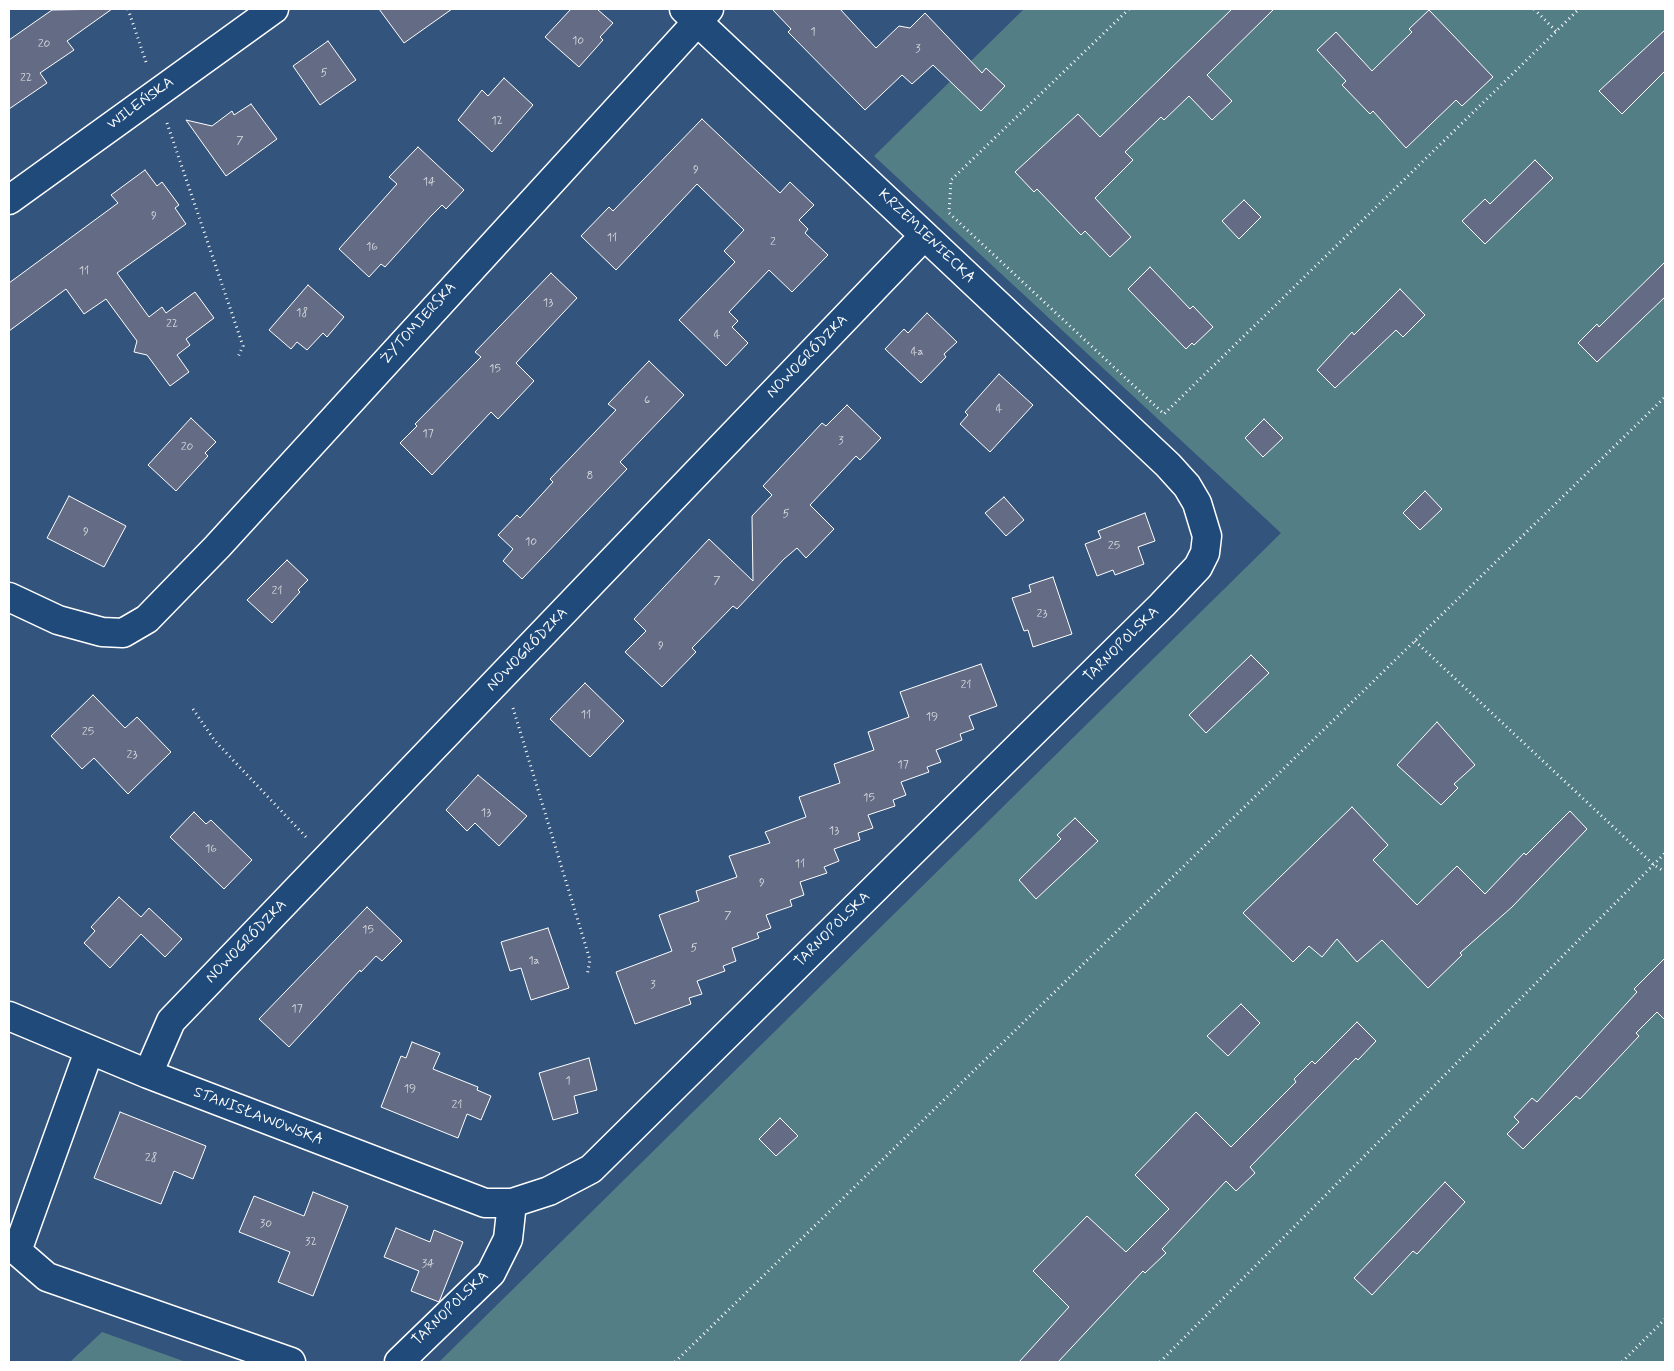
<!DOCTYPE html>
<meta charset="utf-8">
<style>
body{margin:0}
#map{position:relative;width:1674px;height:1371px;overflow:hidden;background:#33547d;font-family:Mynerve,sans-serif}
canvas{display:block}
.frame{position:absolute;inset:0;border:10px solid #fff;pointer-events:none}
</style>
<div id="map">
<canvas width="1674" height="1371"></canvas>
<div class="frame"></div>
</div>
<script>
const g = document.querySelector('canvas').getContext('2d');
g.lineJoin = 'round';
function fill(path, color) { g.fillStyle = color; g.fill(path, 'evenodd'); }
const shape = rows => new Path2D(rows.map(r => 'M' + r).join(''));
function strokePath(path, color, width, dash) { g.strokeStyle = color; g.lineWidth = width; g.lineCap = dash ? 'butt' : 'round'; g.setLineDash(dash || []); g.stroke(path); }
function drawText(font, color, halo, rows, align = 'center') {
  g.font = font + ' Mynerve,sans-serif'; g.lineWidth = 4.5; g.setLineDash([]); g.textBaseline = 'middle'; g.strokeStyle = halo; g.fillStyle = color; for (const [text, x, y, turn = 0] of rows) {
    g.save(); g.translate(x, y); g.rotate((+turn || 0) * Math.PI / 180); g.textAlign = isNaN(turn) ? turn : align; if (halo) g.strokeText(text, 0, 0); g.fillText(text, 0, 0); g.restore();
  }
}
const green = shape([
 [1024,9,1665,9,1665,1362,439,1362,1281,533,874,156],
 [102,1332,186,1362,70,1362]
]);
const building = shape([
 [112,9,67,41,74,50,40,73,47,83,9,109,9,40,52,10,112,9],
 [379,9,452,9,404,43,379,9],
 [571,9,597,9,613,23,600,37,603,40,579,67,545,37,571,9],
 [772,9,840,9,876,48,899,26,910,28,925,13,982,73,986,68,1005,86,981,111,933,65,912,84,902,75,865,110,788,32,791,29,772,9],
 [1232,9,1274,9,1207,75,1232,101,1212,120,1189,96,1164,120,1161,117,1125,152,1133,160,1095,198,1131,237,1110,257,1085,231,1081,235,1037,189,1034,192,1015,172,1078,114,1100,137,1232,9],
 [1429,10,1493,77,1462,106,1456,100,1406,148,1373,111,1370,114,1342,85,1346,81,1317,50,1336,32,1372,71,1412,32,1409,29,1429,10],
 [1665,30,1665,71,1622,114,1599,91,1665,30],
 [328,41,356,80,320,105,293,66,328,41],
 [504,78,533,105,492,152,458,120,482,90,488,96,504,78],
 [251,104,277,139,226,176,186,120,212,126,232,111,234,115,251,104],
 [702,119,780,193,790,182,814,205,799,220,808,229,805,233,828,255,792,292,769,270,729,312,738,321,732,327,748,343,726,366,679,320,735,262,724,251,744,230,697,184,616,270,581,236,609,207,613,211,702,119],
 [418,147,464,190,446,209,442,205,431,216,385,267,381,264,369,277,339,249,397,184,389,177,418,147],
 [1535,160,1553,178,1485,244,1462,221,1485,199,1490,204,1535,160],
 [145,170,157,186,162,182,179,205,175,208,186,224,117,273,149,317,162,307,166,313,195,292,214,318,186,339,190,345,177,355,189,372,170,386,147,355,134,352,137,341,106,299,84,314,66,289,9,331,9,283,118,203,111,195,145,170],
 [1244,200,1261,217,1239,239,1222,221,1244,200],
 [1665,262,1665,297,1597,362,1578,343,1597,324,1599,327,1665,262],
 [1150,267,1190,309,1193,306,1213,327,1194,345,1192,343,1186,349,1128,289,1150,267],
 [551,273,577,298,516,363,534,381,498,419,491,412,432,475,400,443,417,426,415,424,481,357,475,352,551,273],
 [308,285,344,317,327,337,323,333,307,350,297,342,291,349,269,330,308,285],
 [1400,289,1425,315,1403,337,1396,330,1335,388,1317,370,1352,332,1354,335,1400,289],
 [927,313,957,342,944,354,946,357,921,383,885,349,904,329,908,333,927,313],
 [649,361,684,395,620,462,627,469,522,579,503,561,513,549,498,535,517,515,520,518,553,482,550,479,616,410,608,404,649,361],
 [999,374,1033,405,990,452,960,424,968,415,965,412,999,374],
 [847,405,881,438,860,460,856,456,810,505,834,529,806,558,797,548,784,559,737,609,733,606,692,648,696,652,662,687,625,652,646,631,634,619,709,539,753,581,752,516,772,495,763,486,822,423,826,426,847,405],
 [191,418,216,442,205,453,208,456,176,491,148,465,191,418],
 [1264,419,1283,438,1263,457,1245,438,1264,419],
 [1425,491,1442,509,1420,530,1403,513,1425,491],
 [69,496,126,526,104,567,47,538,69,496],
 [1004,497,1024,520,1006,536,985,513,1004,497],
 [1145,513,1155,541,1138,547,1144,564,1115,575,1113,570,1097,576,1085,544,1101,538,1098,531,1145,513],
 [287,560,308,580,298,590,300,592,272,623,247,600,287,560],
 [1053,577,1072,634,1033,647,1028,630,1024,631,1012,598,1031,592,1029,585,1053,577],
 [1251,655,1269,673,1206,733,1189,715,1251,655],
 [981,664,997,706,969,716,974,729,960,734,962,740,936,750,941,762,927,767,929,772,901,782,906,795,893,800,895,806,868,815,873,828,858,833,860,840,834,849,839,861,824,867,827,873,800,882,804,895,790,900,792,906,766,915,771,928,757,933,759,938,732,948,736,961,723,966,725,971,697,981,702,994,689,998,691,1004,635,1024,616,972,672,951,659,915,699,901,696,891,737,877,729,856,770,843,765,832,806,817,799,797,840,783,834,764,874,750,868,732,909,717,900,692,981,664],
 [585,683,624,721,590,757,550,719,585,683],
 [93,695,125,728,137,717,171,752,128,794,94,758,82,769,51,736,93,695],
 [1437,722,1475,765,1454,784,1458,788,1441,805,1397,765,1437,722],
 [478,775,527,816,499,846,475,823,467,831,446,810,478,775],
 [1352,807,1388,845,1373,860,1417,905,1457,866,1485,894,1524,853,1526,855,1570,811,1587,829,1512,907,1460,953,1462,955,1428,988,1382,940,1357,962,1337,939,1322,957,1309,946,1293,962,1243,913,1352,807],
 [194,812,206,824,211,820,252,860,224,889,170,837,194,812],
 [1075,818,1098,841,1036,899,1019,880,1061,839,1057,835,1075,818],
 [119,897,141,917,149,908,182,939,165,957,141,934,110,968,84,943,95,931,91,927,119,897],
 [367,907,402,941,382,961,376,956,361,972,360,970,289,1047,259,1019,367,907],
 [548,928,569,988,531,1000,521,968,510,971,501,942,548,928],
 [1665,958,1665,1020,1657,1012,1636,1033,1639,1036,1580,1099,1576,1096,1523,1149,1507,1134,1519,1122,1514,1117,1532,1098,1537,1102,1637,992,1634,989,1665,958],
 [1241,1004,1260,1023,1228,1056,1207,1036,1241,1004],
 [1357,1022,1376,1041,1358,1060,1356,1058,1250,1167,1255,1173,1236,1191,1226,1181,1162,1249,1166,1253,1145,1273,1143,1271,1058,1362,1019,1362,1069,1307,1033,1271,1087,1216,1126,1252,1169,1209,1135,1175,1196,1112,1231,1147,1296,1082,1294,1079,1312,1061,1315,1064,1357,1022],
 [412,1042,440,1053,433,1069,478,1087,477,1090,491,1096,481,1120,467,1114,458,1138,381,1107,401,1056,406,1058,412,1042],
 [589,1058,597,1090,574,1096,578,1113,553,1120,539,1073,589,1058],
 [120,1112,206,1146,193,1179,174,1171,161,1204,94,1178,120,1112],
 [780,1118,798,1136,776,1156,759,1139,780,1118],
 [1445,1182,1465,1202,1417,1254,1413,1251,1372,1295,1354,1278,1445,1182],
 [313,1192,348,1206,313,1296,278,1282,290,1252,239,1232,254,1196,304,1216,313,1192],
 [396,1228,430,1242,434,1230,463,1242,439,1302,411,1291,419,1271,384,1257,396,1228]
]);
const path = shape([
 [128,9,147,65],
 [1129,9,951,180,949,213,1164,414,1579,9],
 [1534,9,1556,31],
 [167,123,243,346,238,357],
 [1415,641,1654,865,1665,872],
 [513,708,590,960,587,976],
 [193,709,215,741,306,837],
 [675,1362,1665,397],
 [1160,1362,1665,853],
 [1622,1362,1665,1319]
]);
const minor = shape([
 [9,200,274,9],
 [9,597,58,620,102,632,123,633,147,619,217,547,709,9],
 [9,1016,148,1074,485,1203,512,1203],
 [89,1051,17,1251,47,1277,291,1362],
 [148,1074,171,1021,924,236],
 [399,1362,491,1273,508,1239,512,1203,549,1191,591,1169,1162,605,1198,567,1205,553,1207,536,1197,503,1187,486,1168,465,684,9]
]);
const numberNames = [
 ["1",813,32],
 ["10",578,41],
 ["20",44,44],
 ["3",918,49],
 ["5",324,73],
 ["22",26,78],
 ["12",497,121],
 ["7",240,141],
 ["9",696,170],
 ["14",429,182],
 ["9",154,216],
 ["11",612,238],
 ["2",773,242],
 ["16",372,247],
 ["11",84,271],
 ["13",548,303],
 ["18",302,313],
 ["22",172,324],
 ["4",717,335],
 ["4a",917,352],
 ["15",495,369],
 ["6",647,400],
 ["4",999,409],
 ["17",428,434],
 ["3",841,441],
 ["20",187,447],
 ["8",590,476],
 ["5",786,514],
 ["9",86,532],
 ["10",531,542],
 ["25",1114,546],
 ["7",717,581],
 ["21",277,591],
 ["23",1042,614],
 ["9",661,646],
 ["21",966,685],
 ["11",586,715],
 ["19",932,717],
 ["25",88,732],
 ["23",132,755],
 ["17",903,765],
 ["15",869,798],
 ["13",486,813],
 ["13",834,831],
 ["16",211,849],
 ["11",800,864],
 ["9",762,883],
 ["7",728,916],
 ["15",368,930],
 ["5",694,948],
 ["1a",534,961],
 ["3",653,985],
 ["17",297,1009],
 ["1",568,1081],
 ["19",410,1089],
 ["21",457,1105],
 ["28",151,1158],
 ["30",266,1224],
 ["32",311,1242],
 ["34",428,1264]
];
const streetNames = [
 ["WILEŃSKA",141,104,-36],
 ["KRZEMIENIECKA",926,237,44],
 ["ŻYTOMIERSKA",419,324,-48],
 ["NOWOGRÓDZKA",808,357,-46],
 ["TARNOPOLSKA",1122,645,-45],
 ["NOWOGRÓDZKA",528,650,-46],
 ["TARNOPOLSKA",833,930,-45],
 ["NOWOGRÓDZKA",247,942,-46],
 ["STANISŁAWOWSKA",258,1117,21],
 ["TARNOPOLSKA",451,1309,-44]
];
fill(green, '#547e86');
fill(building, '#636c84');
strokePath(building, '#fff', 1);
strokePath(minor, '#fff', 31);
strokePath(path, '#fff', 3, [1, 4]);
strokePath(minor, '#1f4a7a', 28);
drawText('12px', '#d8dae0', null, numberNames);
drawText('15px', '#fff', '#1f4a7a', streetNames);
</script>
